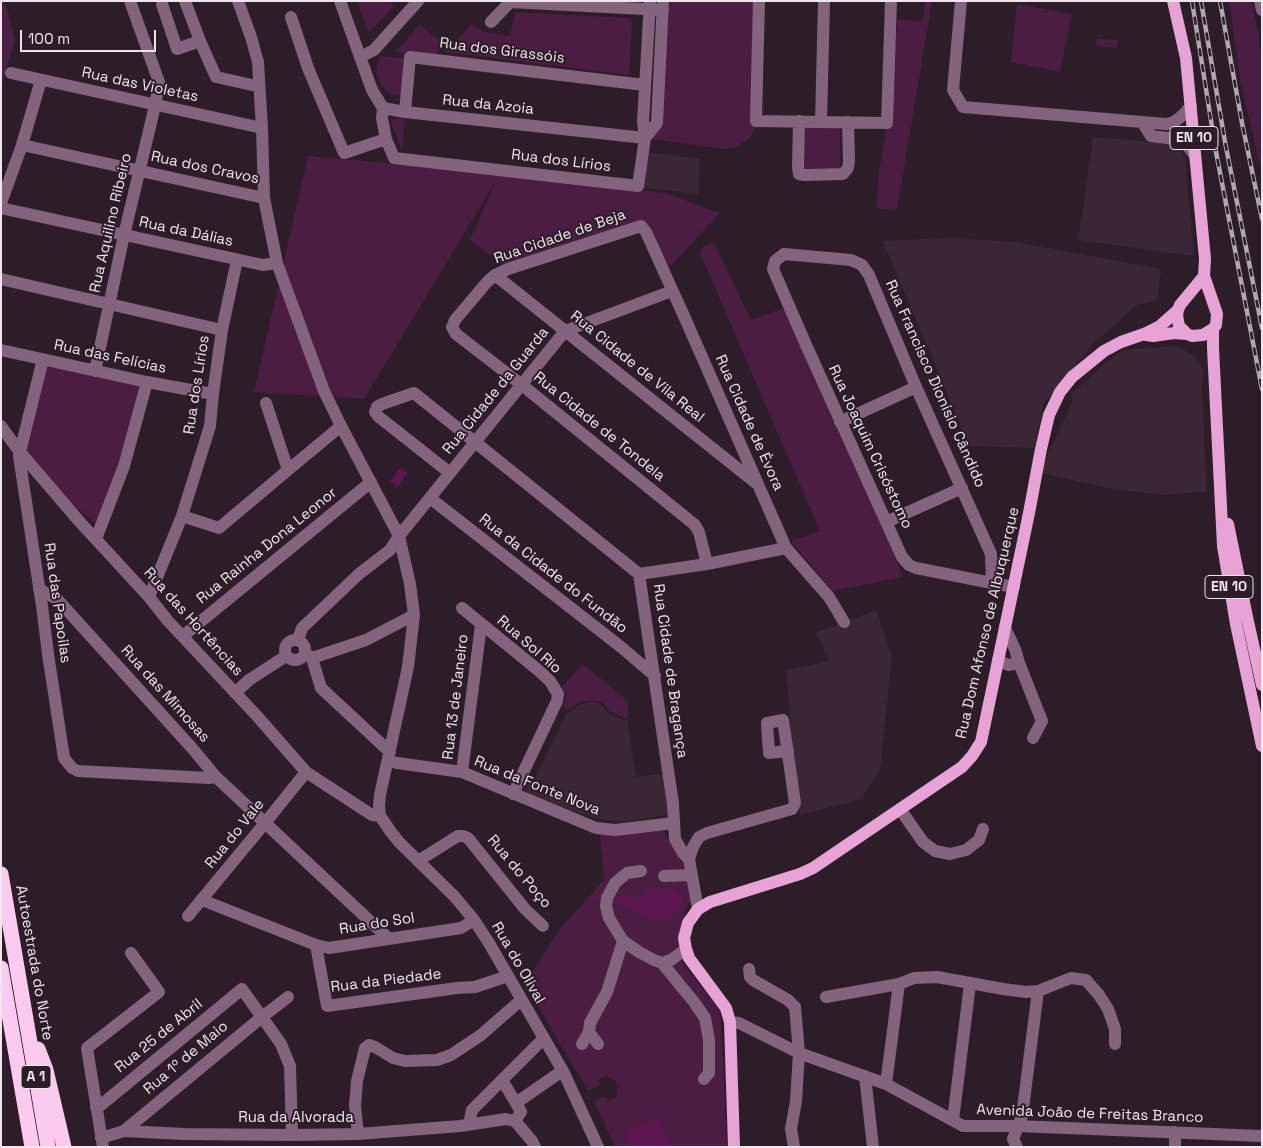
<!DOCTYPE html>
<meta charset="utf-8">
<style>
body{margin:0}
#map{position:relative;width:1263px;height:1148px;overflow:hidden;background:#2d1d29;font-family:"Space Grotesk",sans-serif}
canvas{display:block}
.frame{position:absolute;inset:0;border:2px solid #f0e5ed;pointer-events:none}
.scale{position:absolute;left:20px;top:30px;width:136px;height:22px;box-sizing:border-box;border:2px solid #f0e5ed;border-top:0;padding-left:6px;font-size:15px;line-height:18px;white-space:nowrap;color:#f0e5ed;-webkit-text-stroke:4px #2d1d29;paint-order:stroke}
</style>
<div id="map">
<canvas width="1263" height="1148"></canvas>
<div class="frame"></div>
<div class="scale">100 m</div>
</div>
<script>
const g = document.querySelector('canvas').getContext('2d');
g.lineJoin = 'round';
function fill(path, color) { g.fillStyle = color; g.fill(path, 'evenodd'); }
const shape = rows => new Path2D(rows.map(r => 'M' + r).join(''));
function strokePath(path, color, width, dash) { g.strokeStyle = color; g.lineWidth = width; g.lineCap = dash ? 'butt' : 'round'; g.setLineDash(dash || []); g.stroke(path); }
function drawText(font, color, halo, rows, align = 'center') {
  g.font = font + ' "Space Grotesk",sans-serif'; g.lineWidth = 4; g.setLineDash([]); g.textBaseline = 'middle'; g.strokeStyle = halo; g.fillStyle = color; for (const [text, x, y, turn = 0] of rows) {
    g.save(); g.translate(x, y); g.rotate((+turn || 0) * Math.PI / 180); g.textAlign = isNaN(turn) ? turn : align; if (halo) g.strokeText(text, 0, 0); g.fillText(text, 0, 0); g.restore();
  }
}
const built = shape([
 [1093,137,1178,144,1185,157,1194,256,1078,240],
 [648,152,700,159,698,194,641,187],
 [952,238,1015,242,1161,269,1157,300,1137,305,1092,345,1044,403,1034,448,969,446,883,241],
 [1175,346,1192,354,1204,369,1202,387,1207,491,1164,495,1113,489,1042,473,1049,451,1072,404,1072,394,1105,363,1123,350],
 [876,610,892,656,880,770,861,799,800,815,792,746,786,670,829,661,816,633],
 [589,702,595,702,601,705,608,713,623,720,627,719,636,777,664,774,669,811,665,815,623,822,607,820,590,817,558,806,525,792,525,789,528,782,533,782,566,714,577,706]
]);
const green = shape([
 [1,1,5,1,15,41,1,87],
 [357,1,389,1,394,6,369,33],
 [663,1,759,1,756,121,752,136,737,147,724,149,645,138,657,123],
 [925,1,932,1,897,210,877,208,878,180,887,123,898,19,923,21],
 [1229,1,1252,1,1262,56,1262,174,1240,79],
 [1017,4,1072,14,1060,72,1011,62],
 [515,12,629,18,632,23,629,75,444,52,452,46,472,24,484,32,510,36],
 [420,25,444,44,435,56,395,52],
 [1097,39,1118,40,1117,48,1096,46],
 [381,56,403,58,401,95,395,95,386,91,381,84,376,73,377,64],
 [395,118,405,119,402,150,391,123,392,119],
 [840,125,840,168,801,168,801,126],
 [308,156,500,173,665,193,720,213,664,273,641,226,508,269,470,240,497,179,364,399,254,392],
 [714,243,751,320,789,306,903,577,833,591,791,541,820,531,700,253,704,246],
 [47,361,147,382,100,528,19,456],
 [583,664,628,701,628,716,624,718,609,711,602,703,597,701,589,700,580,702,565,711,563,707,566,695,562,687],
 [663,831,686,868,692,897,685,912,679,947,682,963,718,1008,721,1019,727,1147,615,1147,594,1101,605,1096,608,1101,617,1097,616,1094,618,1093,616,1089,618,1088,615,1080,613,1081,611,1078,609,1078,607,1075,598,1080,600,1085,588,1090,568,1058,525,983,559,930,604,880,600,835]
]);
const water = shape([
 [400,468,408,473,397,487,390,481],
 [670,887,677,891,683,899,679,910,668,918,660,920,648,918,648,916,636,913,636,908,604,899,595,900,592,899,594,896,606,893,640,899,645,895,645,890,664,890,666,888],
 [658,1116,672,1147,632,1147,625,1132]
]);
const minor = shape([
 [185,1,200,41,216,77,252,85,259,85],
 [238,1,251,37,258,62,262,128,264,198,277,263,324,391,341,426,399,536,410,584,414,615,408,667,380,795,379,805,380,816,391,832,399,842,455,897,474,920,489,943,564,1073,598,1147],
 [340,1,372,90,383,108,405,112,645,138],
 [759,1,756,121,887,123,891,1],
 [961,1,953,90,963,107,1166,124,1172,123,1178,119,1183,115,1191,106],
 [1260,1,1262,10],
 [162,4,177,49,200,41],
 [291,17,308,68,344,153,386,139],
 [491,22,510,2,663,10],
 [360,57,374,50,418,1],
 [11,73,262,128],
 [383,108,382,118,386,139,394,158,638,186,645,138,643,122,650,1],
 [405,112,410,57,645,85],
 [799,121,798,167,799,174,804,175,843,174,848,168,849,161,848,122],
 [821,122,824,1],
 [1143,123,1151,136,1176,139,1187,145,1195,156],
 [645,138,657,123,663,1],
 [22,145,264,198],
 [1,203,22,145,41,80],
 [1,208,263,265,277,263],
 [495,275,756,483],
 [1,279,222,330],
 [1,350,147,382,213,394],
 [43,359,19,456,42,606,48,654,64,758,72,768,78,771,209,778,216,777],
 [95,371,124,235,155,106,159,82,130,1],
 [266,403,288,470],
 [840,422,916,387],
 [1,426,19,451,79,521,149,597,168,621,257,716,306,772,372,815,380,816],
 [450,473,379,417,375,412,377,407,382,404,414,393,639,574,673,804,675,839,683,853,689,859],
 [430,498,621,647,655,676],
 [182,516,219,528,288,470,341,426],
 [886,522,962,488],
 [96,539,124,466,147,382],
 [707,564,699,532,695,525,522,385,456,334,452,327,455,320,487,282,495,275,508,269,641,226,646,232,684,316,786,548,829,597,844,622],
 [639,574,707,564,786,548],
 [992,583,916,568,909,565,902,557,807,347,773,269,775,261,784,254,851,260,862,265,869,275,916,387,991,554,992,583,1014,587],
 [39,589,57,599,192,748,216,777,389,939],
 [149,597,182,516,210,426,213,394,222,330,237,260],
 [462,608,538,670,550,681,558,694,557,701,513,794],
 [1005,628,1015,649,1019,663,1042,721,1033,738],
 [183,636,371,482],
 '285 650a10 10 0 1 1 20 0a10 10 0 1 1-20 0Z',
 [298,640,302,628,359,574,390,550,399,536,565,331,672,291],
 [305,653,312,658,366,640,414,615],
 [312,658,321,688,390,752],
 [998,660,1008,665,1019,663],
 [235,693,249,680,286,656],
 [389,761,397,763,462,772,596,828,615,830,674,823],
 [462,772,481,625],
 [900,809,923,842,935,851,950,854,966,850,979,840,983,829],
 [418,861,453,839,458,836,463,836,468,838,525,909,543,926],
 [641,871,627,873,615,883,607,898,606,906,609,918,623,941,639,952,654,960,662,963,671,960,686,949],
 [664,876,692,875],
 [202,900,316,945,329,948,461,928,474,920],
 [698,909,689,859,693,847,699,837,707,833,792,809,795,803,783,720,767,723,769,753,788,751],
 [188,916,265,823,306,772],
 [316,945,327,1006,457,988,475,987,508,976],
 [662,963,694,1002,705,1018,709,1040,709,1073,704,1079],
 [749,969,750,977,753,980,788,1000,795,1007,799,1053,796,1101,791,1129,794,1147],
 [826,997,899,984,914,978,937,977,1003,989,1026,992,1038,991,1071,978,1086,980,1099,995,1108,1009,1115,1029,1115,1044],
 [730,1022,739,1023,799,1053,886,1084,963,1126,1017,1126,1262,1136],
 [589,1032,598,1044],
 [582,1044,589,1032,590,1023,607,992,623,941],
 [865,1076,873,1147],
 [502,1080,516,1103,521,1112,515,1121],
 [886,1084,899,984],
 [516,1103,562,1071],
 [96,1107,101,1105,242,989,281,1044,290,1066,292,1135],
 [953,1120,970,984],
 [469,1124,472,1110,544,1038],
 [124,1131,184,1134,292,1135,358,1134,460,1126,506,1119,515,1121,532,1141,535,1147],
 [358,1134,355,1106,357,1081,365,1048,369,1045,375,1047,393,1058,405,1061,437,1060,451,1055,481,1035,521,1000],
 [101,1138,124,1131,262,1017,288,997],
 [103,1147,87,1048,159,992,131,953],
 [1017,1147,1013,1139,1022,1116,1038,991],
 [1175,1147,1175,1132]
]);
const major = shape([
 [1173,1,1186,58,1205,259,1204,276,1217,314,1216,325,1213,329,1203,335,1192,336,1187,334,1179,326,1177,315,1178,310,1180,305,1204,276],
 [1213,329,1213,348,1223,546,1236,624,1262,746],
 [1146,335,1153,336,1174,333,1187,334],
 [1228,524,1247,617,1262,685],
 [734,1147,730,1022,726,1008,689,958,686,949,684,938,688,923,698,909,710,902,800,874,813,868,962,767,972,756,981,742,1029,513,1041,449,1049,415,1060,392,1072,377,1104,351,1121,342,1144,334,1160,326,1178,310]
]);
const highway = shape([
 [1,874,48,1147],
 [1,968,32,1147],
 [38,1049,46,1070,64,1147]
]);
const rail = shape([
 [1192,1,1216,152,1262,389],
 [1201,1,1225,142,1262,328],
 [1220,1,1242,123,1262,219]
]);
const shields = [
 [1194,138,48],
 [1229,587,48],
 [36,1077,30]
];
const shieldNames = [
 ["EN 10",1194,138],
 ["EN 10",1229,587],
 ["A 1",36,1077]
];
const streetNames = [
 ["Rua dos Girassóis",502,51,7],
 ["Rua das Violetas",140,85,12],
 ["Rua da Azoia",488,105,6],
 ["Rua dos Lírios",561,161,7],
 ["Rua dos Cravos",205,168,12],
 ["Rua Aquilino Ribeiro",111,223,-77],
 ["Rua da Dálias",186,232,12],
 ["Rua Cidade de Beja",560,237,-19],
 ["Rua das Felícias",110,357,12],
 ["Rua Cidade de Vila Real",637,367,39],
 ["Rua Francisco Dionísio Cândido",935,384,66],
 ["Rua dos Lírios",197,385,-81],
 ["Rua Cidade da Guarda",496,391,-51],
 ["Rua Cidade de Évora",749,423,66],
 ["Rua Cidade de Tondela",599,427,39],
 ["Rua Joaquim Crisóstomo",870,447,65],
 ["Rua Rainha Dona Leonor",267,546,-39],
 ["Rua da Cidade do Fundão",553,574,38],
 ["Rua das Papoilas",57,603,82],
 ["Rua das Hortências",193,622,48],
 ["Rua Dom Afonso de Albuquerque",988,623,-77],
 ["Rua Sol Rio",529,645,41],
 ["Rua Cidade de Bragança",670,671,82],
 ["Rua das Mimosas",165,694,48],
 ["Rua 13 de Janeiro",456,697,-83],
 ["Rua da Fonte Nova",537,786,22],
 ["Rua do Vale",235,834,-51],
 ["Rua do Poço",519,872,50],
 ["Rua do Sol",377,924,-9],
 ["Autoestrada do Norte",34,963,80],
 ["Rua do Olival",518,963,60],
 ["Rua da Piedade",386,981,-7],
 ["Rua 25 de Abril",159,1036,-39],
 ["Rua 1º de Maio",186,1058,-40],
 ["Avenida João de Freitas Branco",1090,1114,2],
 ["Rua da Alvorada",296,1118]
];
fill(built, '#3b2636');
fill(green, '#4c1d43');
fill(water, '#5c1750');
strokePath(minor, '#84637c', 12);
strokePath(major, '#e7a3d6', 12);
strokePath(highway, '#fbcaee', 15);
strokePath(rail, '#b2a6af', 4.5);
strokePath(rail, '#2d1d29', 2.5, [8]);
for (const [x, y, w] of shields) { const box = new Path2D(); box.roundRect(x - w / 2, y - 11.5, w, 23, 4); g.fillStyle = '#2d1d29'; g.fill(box); strokePath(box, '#f0e5ed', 1); }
drawText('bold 14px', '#f0e5ed', null, shieldNames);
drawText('15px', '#f0e5ed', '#2d1d29', streetNames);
</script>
